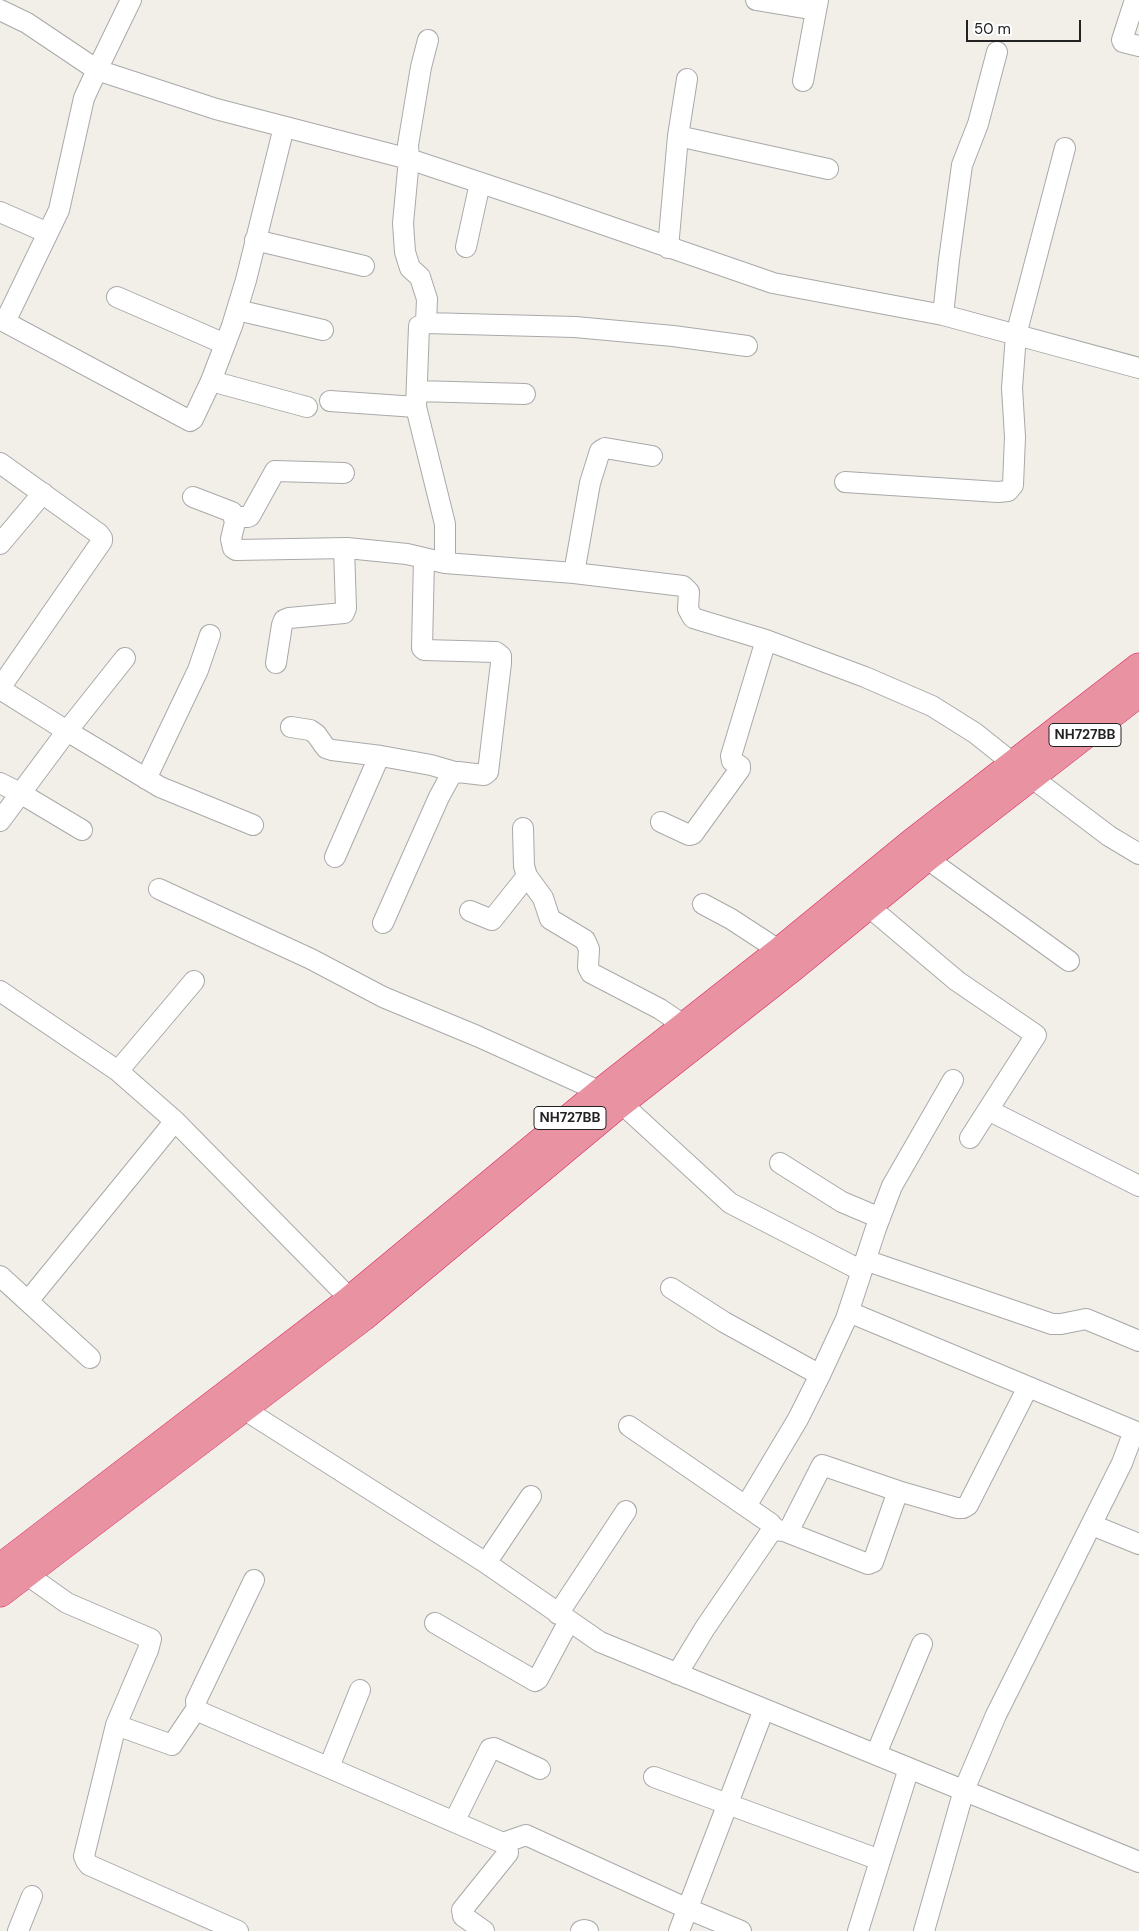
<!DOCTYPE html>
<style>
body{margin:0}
#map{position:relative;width:1139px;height:1931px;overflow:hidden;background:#f2efe9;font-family:"DM Sans",sans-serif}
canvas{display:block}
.scale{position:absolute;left:966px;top:20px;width:115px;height:22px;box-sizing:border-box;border:2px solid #222;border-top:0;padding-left:6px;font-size:15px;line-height:18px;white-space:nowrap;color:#222;-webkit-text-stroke:4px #fff;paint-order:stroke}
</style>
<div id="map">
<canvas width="1139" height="1931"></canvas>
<div class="scale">50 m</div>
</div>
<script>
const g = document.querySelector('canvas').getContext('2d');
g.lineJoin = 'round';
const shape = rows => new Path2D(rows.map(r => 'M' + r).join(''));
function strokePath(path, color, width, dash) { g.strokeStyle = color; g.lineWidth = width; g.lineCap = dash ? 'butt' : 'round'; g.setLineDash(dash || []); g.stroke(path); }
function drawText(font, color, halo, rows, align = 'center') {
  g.font = font + ' "DM Sans",sans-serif'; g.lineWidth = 4; g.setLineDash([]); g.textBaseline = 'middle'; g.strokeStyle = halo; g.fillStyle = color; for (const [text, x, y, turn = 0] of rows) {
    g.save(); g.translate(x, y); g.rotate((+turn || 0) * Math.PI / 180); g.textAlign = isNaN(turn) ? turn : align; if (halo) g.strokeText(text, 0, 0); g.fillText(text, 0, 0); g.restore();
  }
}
const minor = shape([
 [131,0,97,70,216,109,409,159,550,206,773,283,943,315,1139,368],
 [756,0,816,10],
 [1135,0,1122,40,1123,42,1139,46],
 [0,10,27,23,97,70,84,98,59,210,5,322,190,421,193,419,211,381,232,326,246,280,284,127],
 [803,81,818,0],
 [678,136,828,169],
 [0,212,48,233],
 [255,240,364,266],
 [466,247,480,183],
 [668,248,678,136,687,79],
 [117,297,225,344],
 [237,310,323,330],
 [943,315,949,260,962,165,978,124,997,52],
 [426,323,427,299,420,277,410,268,405,252,403,223,409,159,408,145,421,67,428,40],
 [211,381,307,407],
 [417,391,525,394],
 [330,401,416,407],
 [0,463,99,534,102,538,102,541,0,688],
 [845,482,998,492,1008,491,1013,485,1015,437,1012,388,1016,335,1065,148],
 [193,497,232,512,235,522,231,539,233,548,236,550,347,548,407,554,445,563,574,573,683,586,689,592,688,609,693,618,766,640,865,677,932,706,975,733,1014,764],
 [234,517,248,517,250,516,275,471,344,473],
 [0,544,43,493],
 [445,563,445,524,416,407,419,326,426,323,575,327,673,336,747,346],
 [574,573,590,483,600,451,605,448,652,456],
 [125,658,67,731,160,787,253,825],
 [276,663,282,625,284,620,289,618,344,613,346,608,344,548],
 [0,689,67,731,0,821],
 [291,727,310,730,316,734,326,748,332,750,381,756],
 [1031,777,1109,836,1139,854],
 [146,779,198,670,210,635],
 [0,783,20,793,82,830],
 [661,822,689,835,693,834,740,769,740,766,732,761,731,756,766,640],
 [523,828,524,866,527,876,543,898,550,919,585,940,589,949,588,967,591,973,660,1009,685,1026],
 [335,857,378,759,381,756,431,765,455,772],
 [926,858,1069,961],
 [159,889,311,959,383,997,477,1036,601,1092],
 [703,904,731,919,780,951],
 [867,905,957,981,1036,1035,970,1138],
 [470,911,492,920,527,876],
 [383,923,439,797,451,775,458,772,484,775,488,772,501,663,501,656,496,652,424,650,422,648,424,559],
 [0,991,118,1071,175,1121,359,1308],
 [118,1071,194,981],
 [621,1103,730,1203,862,1271],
 [988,1110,1139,1186],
 [780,1163,842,1202,880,1218],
 [865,1260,1052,1324,1061,1324,1086,1319,1139,1341],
 [0,1276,90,1358],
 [671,1288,724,1322,820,1375],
 [28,1301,175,1121],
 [849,1312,1134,1431,1122,1463,996,1715,964,1790,924,1931],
 [242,1408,486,1563,600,1642,1139,1862],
 [629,1426,770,1523,776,1530],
 [746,1506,798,1419,820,1375,846,1319,876,1228,892,1186,953,1080],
 [1092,1525,1139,1544],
 [788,1532,822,1465,898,1491,957,1508,963,1508,968,1505,1028,1387],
 [486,1563,531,1496],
 [26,1574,67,1603,151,1639,148,1650,116,1725],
 [558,1614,626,1511],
 [435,1623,535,1681,538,1679,569,1621],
 [677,1674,705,1628,770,1533,776,1530,784,1531,868,1564,873,1562,898,1491],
 [197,1711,196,1701,254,1580],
 [876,1754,922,1644],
 [329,1767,360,1690],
 [654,1777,880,1860],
 [454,1822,490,1749,494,1748,540,1769],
 [18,1931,32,1896],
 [238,1931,89,1865,86,1861,84,1856,116,1725,172,1745,195,1711,198,1711,503,1843,526,1835,688,1909,741,1931],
 [484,1931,463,1916,462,1910,508,1853,507,1843],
 [581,1931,584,1930,588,1931],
 [679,1931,764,1709],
 [858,1931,909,1768]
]);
const highway = shape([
 [0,1568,350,1300,601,1092,780,951,913,842,1139,667],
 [0,1593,363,1317,614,1108,793,967,926,858,1139,693]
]);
const shields = [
 [1085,735,72],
 [570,1118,72]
];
const shieldNames = [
 ["NH727BB",1085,735],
 ["NH727BB",570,1118]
];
strokePath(minor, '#a9a9a9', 22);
strokePath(highway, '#dc2a67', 29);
strokePath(minor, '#fff', 20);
strokePath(highway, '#e892a2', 28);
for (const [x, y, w] of shields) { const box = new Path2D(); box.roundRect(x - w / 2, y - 11.5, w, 23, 4); g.fillStyle = '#fff'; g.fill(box); strokePath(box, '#222', 1); }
drawText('bold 14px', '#222', null, shieldNames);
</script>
